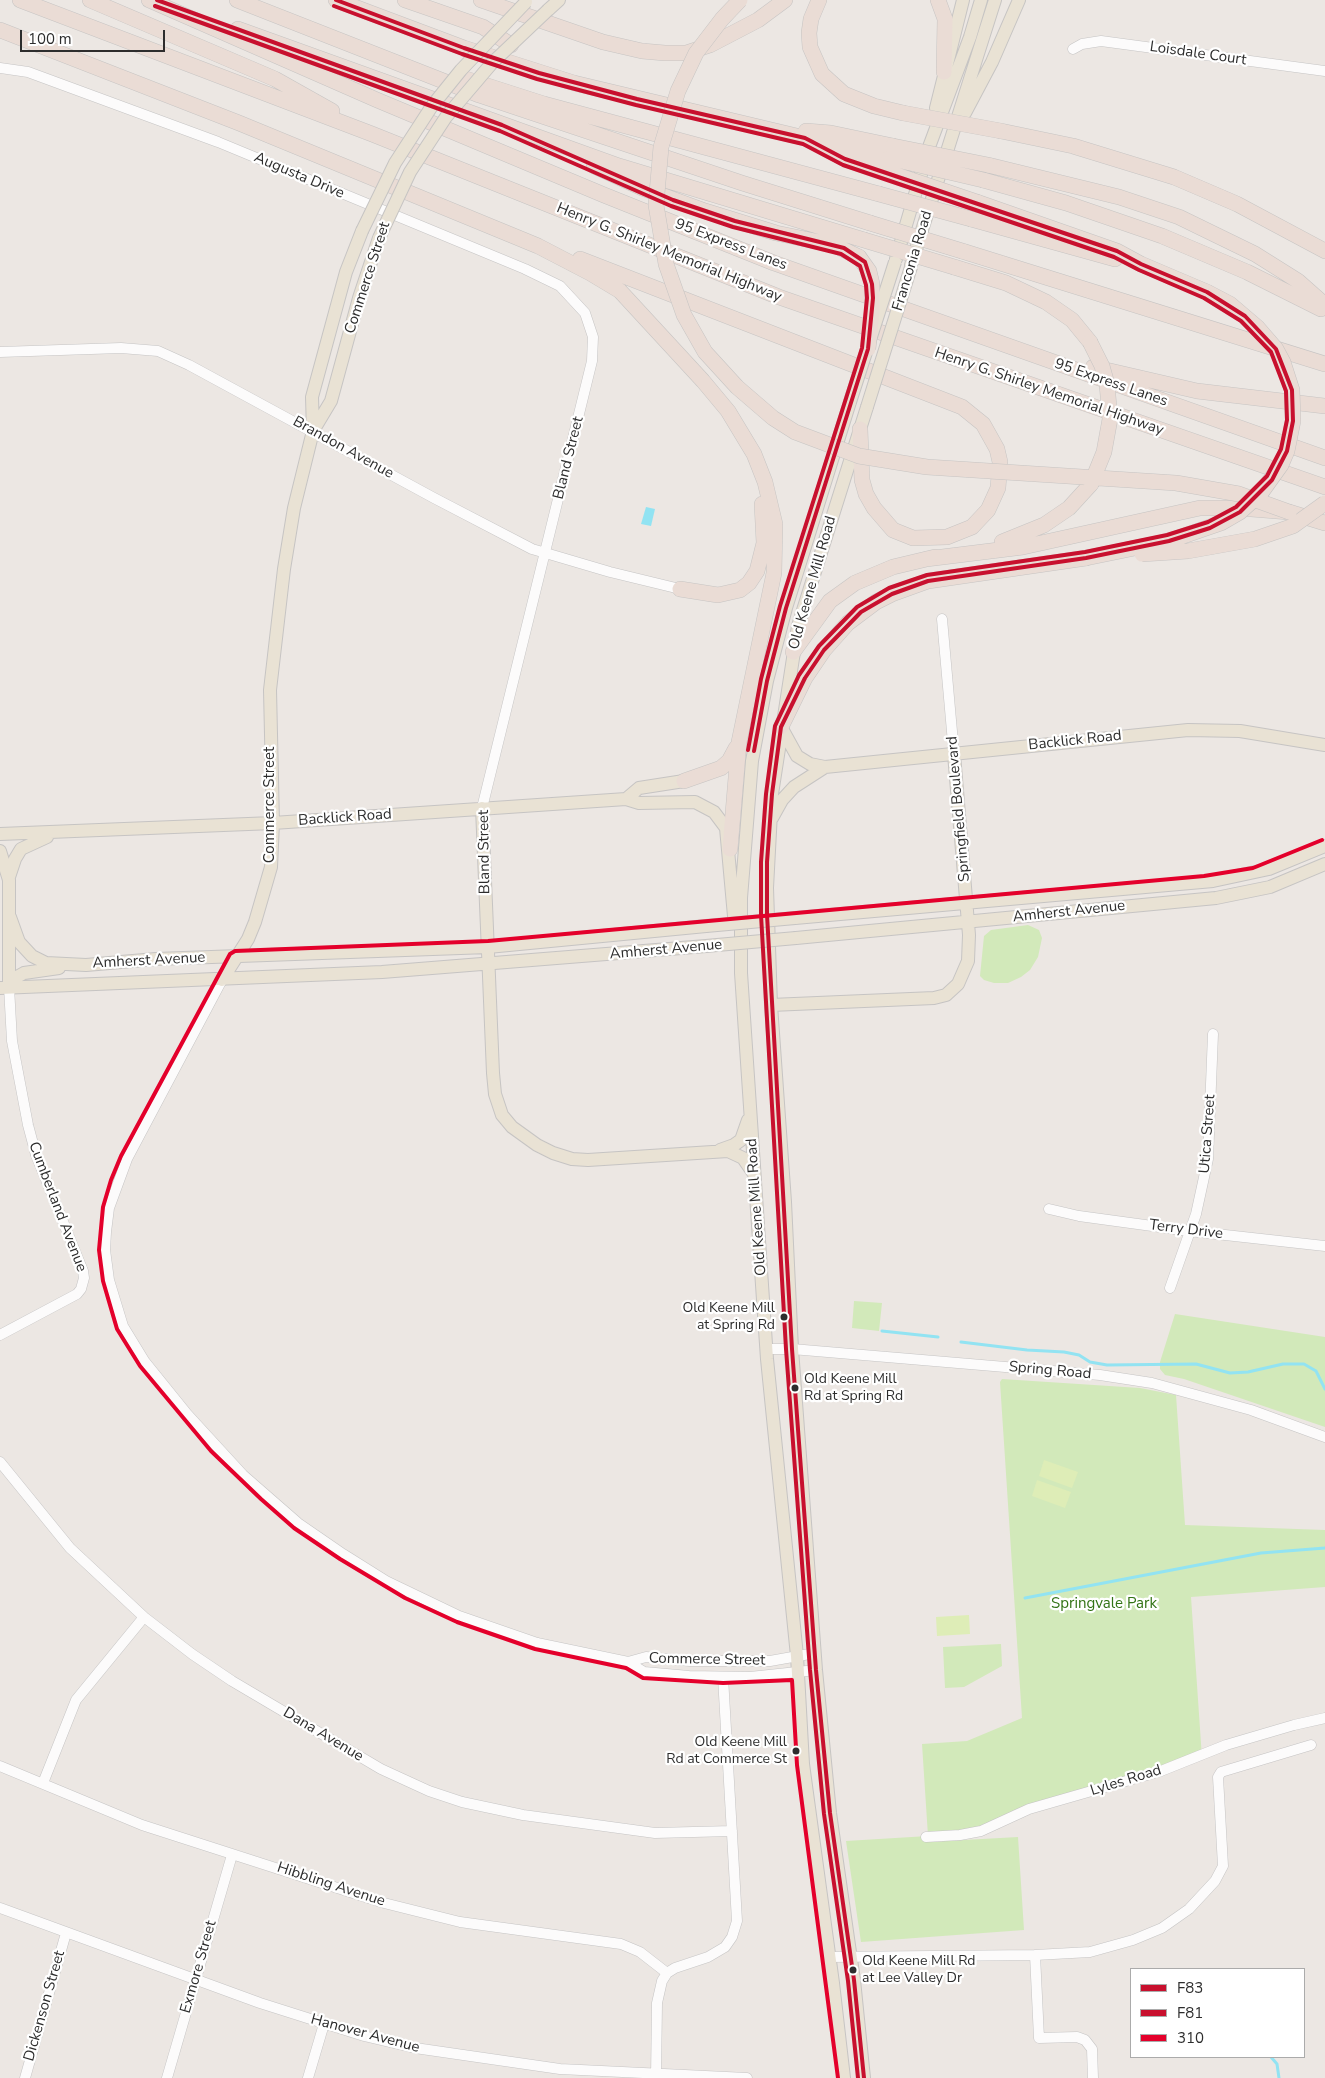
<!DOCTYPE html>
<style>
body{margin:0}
#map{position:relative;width:1325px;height:2078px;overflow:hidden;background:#ece7e3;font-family:"Nunito Sans",sans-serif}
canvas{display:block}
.legend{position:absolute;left:1130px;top:1968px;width:175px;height:90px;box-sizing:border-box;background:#fff;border:1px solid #ababab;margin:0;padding:6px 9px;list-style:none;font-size:15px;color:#2d2d2d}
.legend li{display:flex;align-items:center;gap:10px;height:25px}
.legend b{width:25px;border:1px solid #ababab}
.scale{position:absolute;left:20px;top:30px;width:145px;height:22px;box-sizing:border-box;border:2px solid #2d2d2d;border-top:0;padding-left:6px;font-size:15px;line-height:18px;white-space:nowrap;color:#2d2d2d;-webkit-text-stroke:4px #fff;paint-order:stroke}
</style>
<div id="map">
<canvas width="1325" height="2078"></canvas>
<ul class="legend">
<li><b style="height:6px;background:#c8102e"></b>F83</li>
<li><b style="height:6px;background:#c8102e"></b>F81</li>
<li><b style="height:6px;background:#e4002b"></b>310</li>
</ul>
<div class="scale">100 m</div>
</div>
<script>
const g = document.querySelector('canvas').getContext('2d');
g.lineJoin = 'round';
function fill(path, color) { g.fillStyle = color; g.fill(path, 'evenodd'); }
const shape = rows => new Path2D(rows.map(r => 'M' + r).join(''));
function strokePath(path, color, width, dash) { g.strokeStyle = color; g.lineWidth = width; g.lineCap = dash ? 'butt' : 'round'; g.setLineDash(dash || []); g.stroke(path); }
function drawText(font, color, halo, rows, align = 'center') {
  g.font = font + ' "Nunito Sans",sans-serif'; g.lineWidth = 4.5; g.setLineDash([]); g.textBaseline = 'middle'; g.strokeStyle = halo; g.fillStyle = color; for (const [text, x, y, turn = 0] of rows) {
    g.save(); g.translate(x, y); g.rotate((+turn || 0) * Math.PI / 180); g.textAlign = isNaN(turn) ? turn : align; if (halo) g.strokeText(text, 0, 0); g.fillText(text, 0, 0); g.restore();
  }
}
const green = shape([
 [1028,925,1039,930,1042,938,1038,957,1030,970,1021,977,1008,983,994,983,984,980,980,976,984,936,991,930],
 [854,1301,882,1303,879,1331,852,1328],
 [1175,1314,1325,1337,1325,1427,1184,1379,1165,1375,1160,1369,1160,1362],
 [1002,1379,1140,1388,1176,1395,1185,1525,1325,1530,1325,1587,1191,1597,1202,1758,1017,1812,986,1832,928,1836,928,1842,1018,1837,1024,1930,861,1942,846,1841,928,1836,922,1744,967,1741,1022,1718,1000,1382],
 [1001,1644,1002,1666,964,1687,945,1688,943,1647]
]);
const pitch = shape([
 [1044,1460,1078,1472,1072,1488,1039,1476],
 [1037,1480,1071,1492,1065,1508,1032,1496],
 [969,1615,970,1634,937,1636,936,1617]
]);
const water = shape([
 [646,507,655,509,651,526,641,524]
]);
const stream = shape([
 [882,1331,938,1337],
 [961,1342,1027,1350,1064,1352,1079,1355,1090,1362,1107,1365,1196,1364,1230,1373,1248,1372,1283,1364,1304,1364,1316,1371,1325,1389],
 [1025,1598,1261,1553,1325,1548],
 [1271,2057,1277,2064,1279,2078]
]);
const minor = shape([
 [1073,49,1082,44,1101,41,1325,71],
 [0,68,28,72,218,142,525,269,560,286,585,313,593,337,592,361,482,808],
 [0,352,121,348,158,351,189,365,434,498,532,549,610,572,680,589],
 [942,619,954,754],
 [222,980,127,1159,109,1208,106,1232,105,1250,109,1280,123,1326,145,1362,187,1414,243,1475,298,1523,343,1554,386,1581,459,1616,537,1643,628,1662,644,1672,689,1676,750,1677,816,1670],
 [1049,1209,1079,1216,1189,1231,1325,1246],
 [1170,1288,1196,1214,1208,1159,1213,1034],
 [0,1335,77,1294,81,1289,84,1278,83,1271,36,1155,28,1125,12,1041,9,987],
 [767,1349,792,1349,1100,1375,1152,1383,1251,1410,1325,1437],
 [0,1462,70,1548,144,1617,192,1654,232,1681,381,1769,429,1791,462,1802,523,1815,655,1833,732,1831],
 [628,1662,646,1657,690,1661,770,1661,815,1653],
 [0,1766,142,1825,384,1903,460,1922,621,1944,640,1952,667,1973],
 [43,1783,76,1700,144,1617],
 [926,1837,960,1835,981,1831,1029,1809,1161,1771,1226,1745,1294,1725,1325,1718],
 [0,1908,260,2003,364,2036,415,2048,560,2069,747,2078],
 [1035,1955,1090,1952,1133,1940,1162,1928,1189,1909,1215,1881,1223,1866,1218,1777,1221,1772,1311,1745],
 [830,1957,1035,1955,1039,2038,1077,2037,1085,2040,1092,2049,1093,2078],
 [25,2078,66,1933],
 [167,2078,232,1855],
 [308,2078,324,2024],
 [656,2078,657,2003,662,1981,667,1973,675,1968,708,1957,725,1947,732,1937,737,1921,723,1677]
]);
const major = shape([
 [548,10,559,0],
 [936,108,963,0],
 [965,113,992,62,1019,0],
 [896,259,929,147,970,37,981,0],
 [911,265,995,0],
 [313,431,331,401,359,298,379,238],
 [781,727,797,756,810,764,825,767,1188,730,1240,731,1325,745],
 [626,799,639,788,684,781],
 [482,808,493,1073,495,1094,502,1115,512,1127,537,1145,553,1153,572,1159,588,1160,728,1151,743,1158,754,1174],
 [772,818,782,800,794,787,825,767],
 [0,834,273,823,626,799,639,803,695,802,714,812,726,828,734,916],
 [0,851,9,880,9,987],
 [9,877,15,859,21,849,47,837],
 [10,917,19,942,32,956,46,963,86,965,156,959,488,947,706,926],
 [795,918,1213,881,1269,869,1325,846],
 [796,938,1216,898,1270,887,1325,864],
 [222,980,248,939,255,922,271,867,273,823,270,690,284,569,294,508,313,431,312,397,346,272,362,231],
 [9,987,15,978,24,973,59,968],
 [0,988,382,972,706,946],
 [771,1005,934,998,946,995,958,984,968,961,969,935,954,754],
 [720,1150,734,1145,741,1140,748,1120],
 [844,2078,833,1983,803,1764,797,1656,767,1359,741,973,741,898,752,761,767,681,786,608,850,402],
 [864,2078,854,1980,830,1813,816,1670,792,1349,785,1202,771,1005,767,888,772,794,798,626,867,407]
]);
const highway = shape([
 [20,0,372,134,779,297,1325,487],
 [90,0,275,79,332,111],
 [149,0,377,100,604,195,774,263,1325,458],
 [237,0,479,95,742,183,870,223],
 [336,0,464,48,574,83,889,158],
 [405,0,483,27,511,45],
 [481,0,603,42,642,51,665,53,686,53,710,45,758,20,785,0],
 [819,0,811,19,809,33,810,47,822,74,844,94,874,106,903,113],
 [938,0,945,19,944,72],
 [238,29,619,166,864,240],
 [0,30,239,123,538,246,590,273,620,291,703,381,728,411,754,454,765,482,775,524,774,573,739,742,730,849],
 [463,78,544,104,879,194],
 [806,131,831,133,893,146],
 [1001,131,1073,146,1174,177,1237,204,1325,251],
 [824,148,845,159,885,171],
 [988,165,1119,197,1179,217,1255,254,1298,281,1325,305],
 [594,166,642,188,705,211,776,233,834,245,859,257],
 [983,180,1066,203,1162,236,1247,272,1321,309],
 [977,202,1117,251,1141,264,1207,292],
 [971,219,1115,259],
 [962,251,1325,364],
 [580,259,962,407,983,424,997,449,1000,462,998,488,988,510,972,527,947,537,913,538,893,530,874,508,866,494,862,480,860,429],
 [954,267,1006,283,1046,302,1072,320,1090,342],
 [1093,367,1197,391,1325,406],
 [1002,542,1044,525,1069,508,1091,484],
 [926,559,1023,547,1200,508,1239,508,1289,512,1325,523],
 [680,589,718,595,740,590,749,583,757,571,764,543,762,504],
 [793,652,830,601,855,583,893,567,935,557],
 [781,727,805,678,824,650,848,623,876,602,892,594,928,581,1086,558],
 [684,781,721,768,729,761,736,748]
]);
const majorBridge = shape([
 [362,231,395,163,432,106,461,70,526,2],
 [379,238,410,172,446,117,492,63,548,10],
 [850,402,895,262],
 [867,407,911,267],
 [706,926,795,918],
 [706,946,796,938]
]);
const highwayBridge = shape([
 [740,0,722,19,696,53,678,91,661,147,656,205,666,264,684,315,705,352,737,387,773,418,795,432,859,456,927,467,1176,483,1239,494,1289,512],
 [903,113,1001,131],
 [893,146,988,165],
 [889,158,983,180],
 [885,171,977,202],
 [879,194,971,219],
 [870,223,962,251],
 [864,240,954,267],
 [859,257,869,271,872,284,872,312,868,349],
 [1090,342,1102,366,1107,384,1110,419,1104,452,1091,484],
 [1142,554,1188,551,1255,539,1293,526,1325,503],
 [1086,558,1169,541,1221,523,1240,512,1261,493,1281,465,1287,451,1293,421,1292,390,1283,362,1276,349,1257,327,1230,304,1207,292]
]);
const bus1 = shape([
 [157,0,502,125,673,200,735,221,844,248,865,262,872,284,873,298,868,349,786,608,767,681,754,751],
 [336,0,464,48,539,73,637,99,805,138,845,159,1117,251,1141,264,1207,292,1245,316,1276,349,1292,390,1293,421,1287,451,1272,480,1240,512,1210,528,1169,541,1086,558,928,581,892,594,861,612,824,650,805,678,781,727,772,794,767,862,767,915,792,1349,816,1670,830,1813,854,1980,864,2078]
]);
const bus2 = shape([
 [155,6,500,131,671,206,733,227,841,254,860,266,866,285,867,298,862,348,780,606,761,679,748,750],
 [334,6,462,54,537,79,636,105,803,144,843,165,1114,257,1139,270,1204,298,1241,321,1271,352,1286,391,1287,420,1281,449,1267,476,1236,507,1208,522,1167,535,1085,552,927,575,889,588,857,607,819,646,799,675,775,726,766,794,761,862,761,915,786,1349,810,1670,824,1814,848,1981,858,2078]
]);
const bus3 = shape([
 [838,2078,797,1765,792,1680,723,1683,643,1678,626,1668,535,1649,457,1622,405,1598,340,1559,294,1528,261,1499,211,1451,140,1366,117,1329,103,1281,99,1250,103,1207,111,1180,121,1156,230,954,235,951,488,941,1204,876,1253,868,1322,840]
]);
const markers = [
 [784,1317,4.5,"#2d2d2d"],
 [795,1388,4.5,"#2d2d2d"],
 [796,1751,4.5,"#2d2d2d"],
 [853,1970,4.5,"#2d2d2d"]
];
const busNames = [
 ["Old Keene Mill",775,1309],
 ["at Spring Rd",775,1326],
 ["Old Keene Mill",804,1380,"left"],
 ["Rd at Spring Rd",804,1397,"left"],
 ["Old Keene Mill",787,1743],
 ["Rd at Commerce St",787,1760],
 ["Old Keene Mill Rd",862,1962,"left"],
 ["at Lee Valley Dr",862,1979,"left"]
];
const streetNames = [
 ["Loisdale Court",1198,54,8],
 ["Augusta Drive",299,176,23],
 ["95 Express Lanes",731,245,21],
 ["Henry G. Shirley Memorial Highway",669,253,22],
 ["Franconia Road",913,261,-73],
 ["Commerce Street",368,278,-72],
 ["95 Express Lanes",1111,383,19],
 ["Henry G. Shirley Memorial Highway",1049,392,19],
 ["Brandon Avenue",343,448,29],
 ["Bland Street",569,458,-76],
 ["Old Keene Mill Road",813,583,-74],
 ["Backlick Road",1075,741,-6],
 ["Commerce Street",270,805,-90],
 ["Springfield Boulevard",959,809,-95],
 ["Backlick Road",345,818,-4],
 ["Bland Street",485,852,-91],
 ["Amherst Avenue",1069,912,-6],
 ["Amherst Avenue",666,950,-5],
 ["Amherst Avenue",149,961,-3],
 ["Utica Street",1208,1134,-86],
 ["Cumberland Avenue",57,1207,69],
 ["Old Keene Mill Road",757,1207,-94],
 ["Terry Drive",1186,1230,7],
 ["Spring Road",1050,1371,5],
 ["Commerce Street",707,1660,1],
 ["Dana Avenue",323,1735,31],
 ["Lyles Road",1126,1781,-17],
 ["Hibbling Avenue",331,1885,18],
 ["Exmore Street",199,1967,-74],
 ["Dickenson Street",45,2006,-74],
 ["Hanover Avenue",365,2034,15]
];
const parkNames = [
 ["Springvale Park",1104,1604]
];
fill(green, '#d2e9ba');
fill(pitch, '#deedb7');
fill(water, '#92e3f2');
strokePath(stream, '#92e3f2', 3);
strokePath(minor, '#c5c4c4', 11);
strokePath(major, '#c6c4c3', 14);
strokePath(highway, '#c6c4c3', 16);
strokePath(minor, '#fcfbfb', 10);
strokePath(major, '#e9e2d4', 12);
strokePath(highway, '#eadcd5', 15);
strokePath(majorBridge, '#c6c4c3', 14, []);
strokePath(highwayBridge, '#c6c4c3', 16, []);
strokePath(majorBridge, '#e9e2d4', 12);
strokePath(highwayBridge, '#eadcd5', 15);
strokePath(bus1, '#c8102e', 4);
strokePath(bus2, '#c8102e', 4);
strokePath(bus3, '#e4002b', 4);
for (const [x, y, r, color] of markers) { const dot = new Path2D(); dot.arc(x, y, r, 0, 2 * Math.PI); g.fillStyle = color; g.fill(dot); strokePath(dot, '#fff', 2); }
drawText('14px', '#2d2d2d', '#fff', busNames, 'right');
drawText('15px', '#2d2d2d', '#fff', streetNames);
drawText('15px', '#327315', '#fff', parkNames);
</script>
